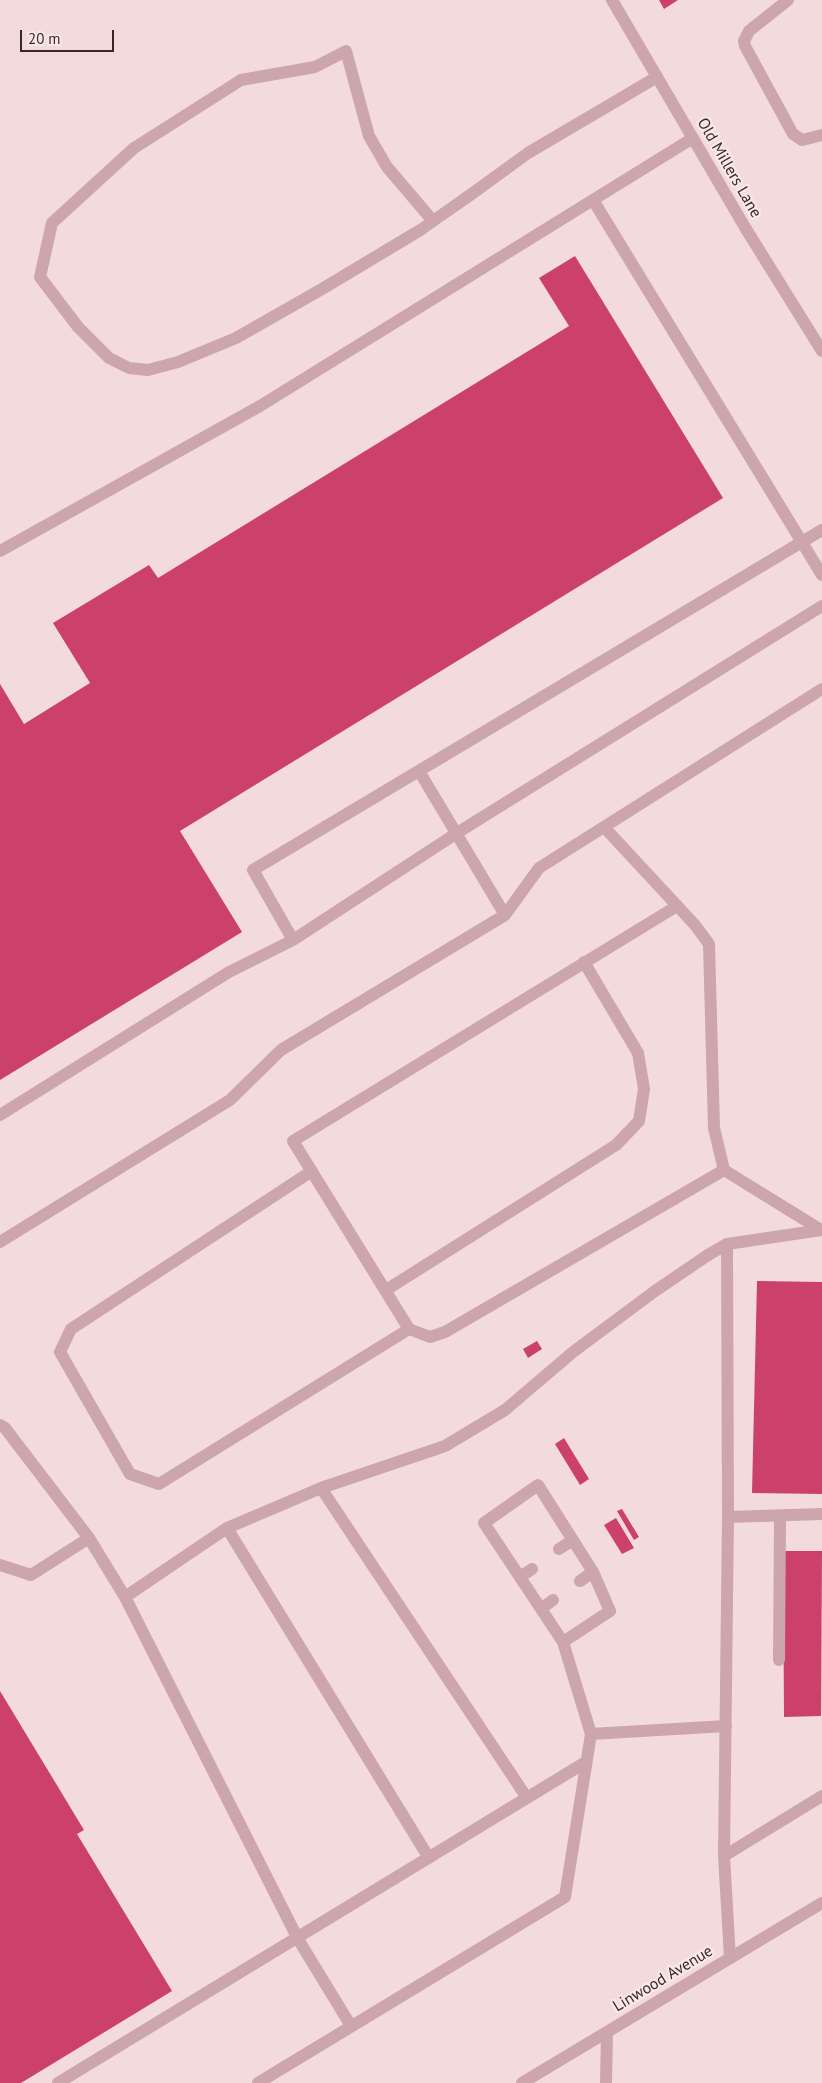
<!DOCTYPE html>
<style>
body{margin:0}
#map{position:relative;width:822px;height:2083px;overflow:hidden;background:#f3dbdc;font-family:"PT Sans",sans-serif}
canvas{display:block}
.scale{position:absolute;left:20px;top:30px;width:94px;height:22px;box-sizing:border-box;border:2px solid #37282b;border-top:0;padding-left:6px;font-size:15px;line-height:18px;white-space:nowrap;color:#37282b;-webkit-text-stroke:4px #fae8e8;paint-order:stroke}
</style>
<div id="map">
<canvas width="822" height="2083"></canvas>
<div class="scale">20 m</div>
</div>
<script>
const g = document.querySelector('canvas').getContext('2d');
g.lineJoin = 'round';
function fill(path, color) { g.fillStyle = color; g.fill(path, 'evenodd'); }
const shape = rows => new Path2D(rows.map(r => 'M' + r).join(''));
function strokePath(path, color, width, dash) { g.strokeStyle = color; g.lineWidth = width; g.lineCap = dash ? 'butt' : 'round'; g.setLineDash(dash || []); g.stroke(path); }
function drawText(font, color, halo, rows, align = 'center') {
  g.font = font + ' "PT Sans",sans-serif'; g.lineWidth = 4.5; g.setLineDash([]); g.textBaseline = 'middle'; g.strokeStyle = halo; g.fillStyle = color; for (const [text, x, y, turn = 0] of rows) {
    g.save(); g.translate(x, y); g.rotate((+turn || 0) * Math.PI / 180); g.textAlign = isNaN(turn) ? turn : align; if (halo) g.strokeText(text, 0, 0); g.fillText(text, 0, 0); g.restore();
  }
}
const building = shape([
 [659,0,678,0,664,9],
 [575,256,723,498,180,831,242,932,0,1080,0,684,24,724,90,683,53,623,149,565,158,578,569,326,539,278],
 [757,1281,822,1282,822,1494,752,1493],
 [537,1341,542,1349,528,1358,523,1349],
 [564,1438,589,1479,580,1485,555,1444],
 [622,1509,639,1537,634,1540,617,1511],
 [616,1518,634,1548,622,1554,604,1525],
 [783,1551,822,1551,821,1716,784,1717],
 [0,1691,84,1830,77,1834,172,1991,21,2083,0,2083]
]);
const service = shape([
 [788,0,749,31,744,41,745,46,793,134,802,140,822,135],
 [593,200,822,575],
 [433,221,387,167,369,136,346,51,315,67,241,80,134,148,52,223,40,277,78,327,109,358,129,368,148,370,178,362,236,338,322,289,422,229,433,221,473,193,528,153,657,77],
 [0,551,260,406,693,138],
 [419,771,505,915],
 [604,827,695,925,709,944,714,1128,724,1170,821,1230],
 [677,906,293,1141,409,1329,430,1337,445,1332,724,1170],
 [293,940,457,833,822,606],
 [0,1115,229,972,293,940,253,870,822,530],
 [312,1171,71,1329,60,1352,130,1474,159,1484,409,1329],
 [0,1242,230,1100,281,1050,505,915,539,868,822,689],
 [727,1244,728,1517,724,1856,822,1796],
 [386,1290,616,1145,639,1121,644,1089,638,1053,584,962],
 [0,1425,5,1428,89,1538,125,1597,298,1939,351,2026],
 [321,1488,527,1798],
 [728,1517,822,1514],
 [227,1528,429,1858],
 [559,1549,573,1540],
 [0,1565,31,1575,89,1538],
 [520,1577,532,1569],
 [580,1581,593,1572],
 [125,1597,227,1528,321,1488,445,1446,505,1410,573,1352,655,1291,708,1255],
 [541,1609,553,1600],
 [779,1660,780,1516],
 [591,1734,726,1726],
 [724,1856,730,1958],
 [58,2083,586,1762],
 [258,2083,565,1897,591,1734,563,1642,610,1611,593,1572,538,1485,484,1523,563,1642]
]);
const minor = shape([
 [612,0,746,229,822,351],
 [708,1255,727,1244,822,1230],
 [522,2083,822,1903],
 [606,2083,607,2032]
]);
const streetNames = [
 ["Old Millers Lane",729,168,60],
 ["Linwood Avenue",663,1979,-31]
];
fill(building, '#cb416c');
strokePath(service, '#cca6aa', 12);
strokePath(minor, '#cca6aa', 12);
drawText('16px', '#37282b', '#fae8e8', streetNames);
</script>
